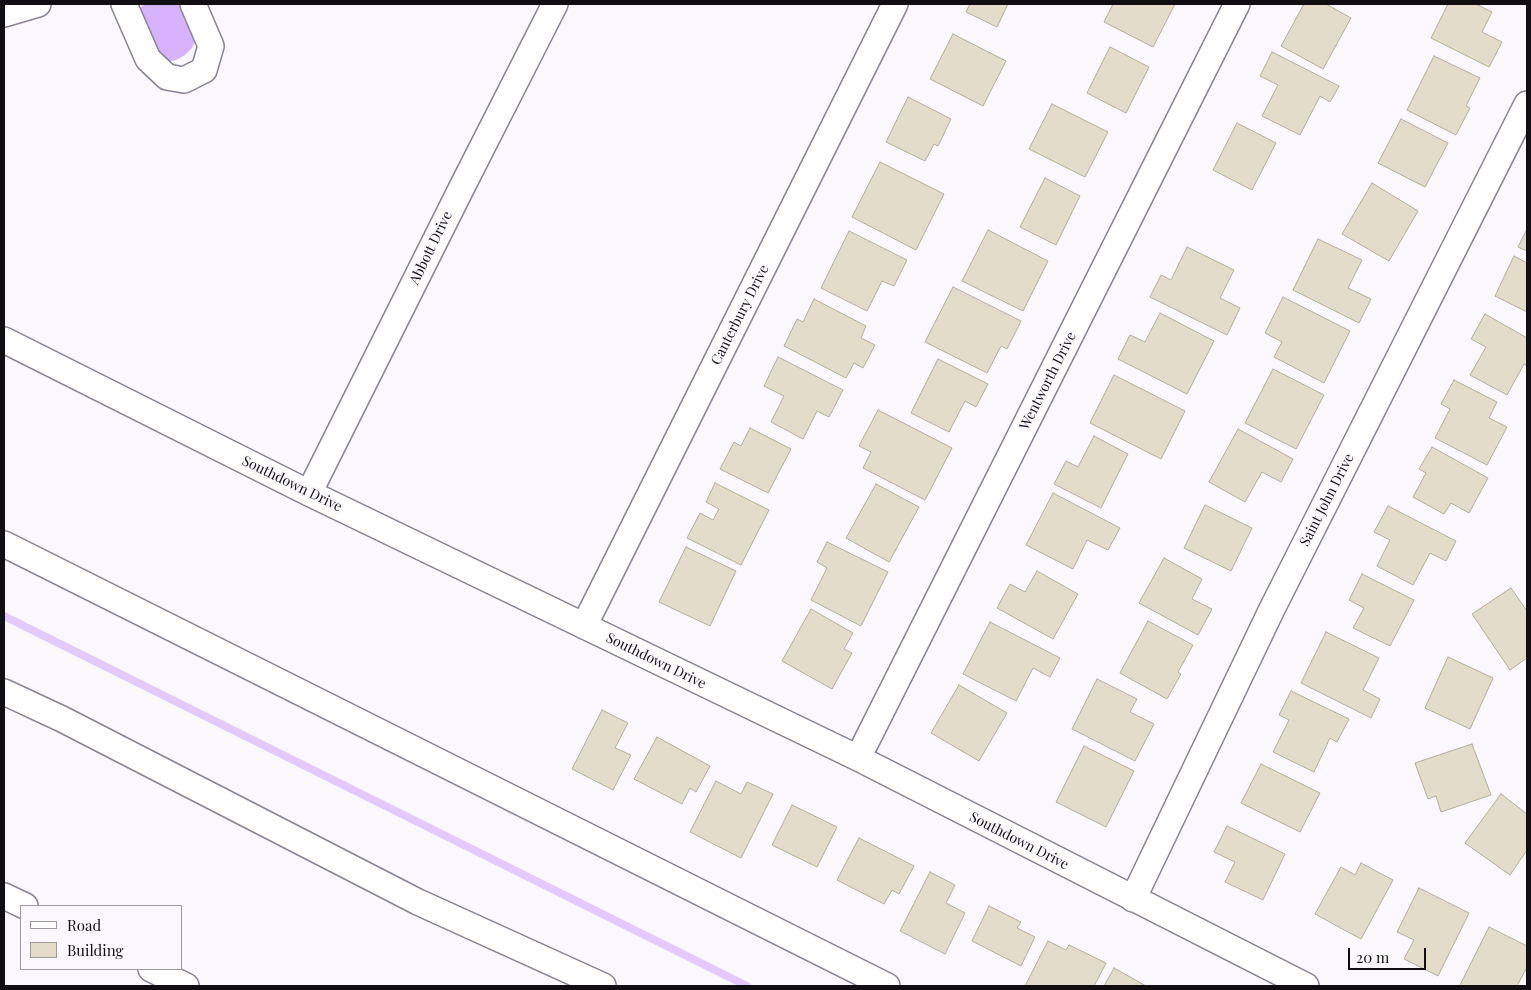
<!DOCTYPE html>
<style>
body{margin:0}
#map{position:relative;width:1531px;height:990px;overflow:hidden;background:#faf7fd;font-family:"Playfair Display",serif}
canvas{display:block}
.frame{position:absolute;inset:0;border:5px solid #100e13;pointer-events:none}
.legend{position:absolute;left:20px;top:905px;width:162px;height:65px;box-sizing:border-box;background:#faf7fd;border:1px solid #9c9a9f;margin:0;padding:6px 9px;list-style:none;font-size:15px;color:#100e13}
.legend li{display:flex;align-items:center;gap:10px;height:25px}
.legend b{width:25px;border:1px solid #9c9a9f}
.scale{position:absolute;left:1348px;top:948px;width:78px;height:22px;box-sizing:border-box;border:2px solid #100e13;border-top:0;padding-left:6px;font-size:15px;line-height:18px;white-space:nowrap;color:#100e13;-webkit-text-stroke:4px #faf7fd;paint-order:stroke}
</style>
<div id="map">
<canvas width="1531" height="990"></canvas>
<div class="frame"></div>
<ul class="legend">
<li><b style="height:6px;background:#fff"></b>Road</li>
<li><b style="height:14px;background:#e3dccb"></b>Building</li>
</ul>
<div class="scale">20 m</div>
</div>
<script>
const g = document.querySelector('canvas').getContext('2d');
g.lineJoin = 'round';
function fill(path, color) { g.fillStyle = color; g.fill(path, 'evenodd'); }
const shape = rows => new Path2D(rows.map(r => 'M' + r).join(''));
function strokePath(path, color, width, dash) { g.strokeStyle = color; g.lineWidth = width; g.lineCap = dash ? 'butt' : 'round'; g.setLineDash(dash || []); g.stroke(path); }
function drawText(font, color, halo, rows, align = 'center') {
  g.font = font + ' "Playfair Display",serif'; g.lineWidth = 4; g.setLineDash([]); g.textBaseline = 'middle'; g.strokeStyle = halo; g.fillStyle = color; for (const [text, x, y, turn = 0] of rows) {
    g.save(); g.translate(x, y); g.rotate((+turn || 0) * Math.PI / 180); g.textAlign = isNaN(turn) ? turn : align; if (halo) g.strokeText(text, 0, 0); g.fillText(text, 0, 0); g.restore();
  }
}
const green = shape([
 [146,4,185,4,196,39,192,48,185,55,176,60,165,62,155,60,135,15,142,6]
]);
const stream = shape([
 [4,616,747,986]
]);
const building = shape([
 [970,4,1008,4,997,27,966,12,970,4],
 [1113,4,1175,4,1153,47,1104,22,1113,4],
 [1304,4,1326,4,1351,18,1323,69,1281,46,1304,4],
 [1448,4,1476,4,1492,12,1482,32,1502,42,1489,67,1431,38,1448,4],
 [953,34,1006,61,983,106,930,79,953,34],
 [1110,47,1149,67,1126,113,1087,93,1110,47],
 [1272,52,1339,86,1330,102,1320,96,1300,135,1262,116,1278,85,1260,76,1272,52],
 [1434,56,1480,78,1466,106,1470,108,1456,135,1407,110,1434,56],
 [908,97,951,119,938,146,934,144,925,161,886,142,908,97],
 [1052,104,1108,132,1085,177,1029,149,1052,104],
 [1401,119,1448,143,1425,187,1378,163,1401,119],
 [1237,123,1276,143,1252,190,1213,170,1237,123],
 [880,162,944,194,916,250,852,217,880,162],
 [1045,178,1080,196,1056,245,1020,227,1045,178],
 [1372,183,1418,211,1389,261,1342,234,1372,183],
 [1527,229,1527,251,1518,247,1527,229],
 [988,230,1048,261,1023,311,962,281,988,230],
 [849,231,907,260,894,286,882,281,867,311,821,288,849,231],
 [1318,239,1362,260,1348,288,1371,299,1359,323,1293,290,1318,239],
 [1187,247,1234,270,1220,298,1240,308,1227,335,1150,297,1161,275,1171,280,1187,247],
 [1514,256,1527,263,1527,312,1495,296,1514,256],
 [953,287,1021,321,1007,349,1001,346,987,373,925,342,953,287],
 [1283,297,1350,331,1324,383,1274,357,1282,342,1265,333,1283,297],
 [814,299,866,326,861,338,875,345,863,368,854,363,846,378,784,346,797,319,803,322,814,299],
 [1160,313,1214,341,1187,394,1118,359,1130,335,1145,342,1160,313],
 [1485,314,1527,338,1527,366,1524,364,1507,395,1470,375,1486,347,1471,339,1485,314],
 [778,357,843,390,829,417,817,411,803,439,771,422,784,396,764,386,778,357],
 [938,359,988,384,976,407,965,401,949,432,911,413,938,359],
 [1273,369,1324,395,1296,449,1245,423,1273,369],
 [1114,375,1185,411,1161,459,1090,423,1114,375],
 [1454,380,1497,402,1489,418,1507,427,1487,465,1435,438,1450,409,1441,404,1454,380],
 [878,410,952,448,925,500,863,468,871,452,859,446,878,410],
 [750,428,791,449,768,493,720,469,734,442,741,446,750,428],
 [1238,429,1293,459,1281,482,1262,472,1245,502,1209,482,1238,429],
 [1094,436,1128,454,1101,508,1054,484,1066,461,1078,467,1094,436],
 [1432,447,1488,478,1469,513,1451,503,1444,514,1413,497,1426,473,1419,469,1432,447],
 [715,483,769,510,741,565,687,538,700,513,713,520,719,509,706,502,715,483],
 [876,484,919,507,889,562,846,538,876,484],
 [1053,493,1120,528,1108,550,1087,540,1073,569,1026,545,1053,493],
 [1205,505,1252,528,1231,571,1184,548,1205,505],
 [1388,506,1456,541,1446,561,1430,553,1413,585,1377,566,1390,540,1374,532,1388,506],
 [827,542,888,572,861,626,811,600,827,568,817,562,827,542],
 [686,547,736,571,710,626,659,602,686,547],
 [1164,558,1202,579,1192,599,1212,609,1198,635,1139,603,1164,558],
 [1037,571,1078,594,1053,639,997,608,1010,584,1025,592,1037,571],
 [1362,574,1414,600,1390,646,1353,628,1364,608,1349,600,1362,574],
 [1511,588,1527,611,1527,658,1510,670,1472,614,1511,588],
 [811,609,853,633,844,649,852,653,832,689,782,661,811,609],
 [1148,621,1193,645,1178,672,1181,674,1167,699,1120,673,1148,621],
 [990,622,1060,658,1050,677,1033,668,1016,701,963,674,990,622],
 [1326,632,1379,658,1363,690,1380,699,1371,718,1301,683,1326,632],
 [1448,657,1493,678,1470,729,1425,708,1448,657],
 [1097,679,1137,699,1130,712,1154,724,1135,761,1072,729,1097,679],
 [959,685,1007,713,979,761,931,733,959,685],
 [1291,691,1349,719,1337,742,1330,738,1314,772,1273,752,1289,720,1279,715,1291,691],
 [602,710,628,723,615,748,631,755,613,790,572,769,602,710],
 [657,737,710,766,696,792,690,788,682,804,634,779,657,737],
 [1472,744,1491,795,1441,812,1436,796,1428,799,1415,763,1472,744],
 [1084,746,1134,771,1106,827,1056,802,1084,746],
 [1261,764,1320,793,1300,832,1241,803,1261,764],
 [716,781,741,794,747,782,773,794,741,858,690,832,716,781],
 [1501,794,1527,814,1527,850,1510,875,1465,843,1501,794],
 [792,805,837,827,817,867,772,845,792,805],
 [1227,826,1285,854,1263,900,1225,882,1235,862,1214,852,1227,826],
 [859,838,914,866,899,894,892,890,884,904,837,880,859,838],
 [1361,863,1393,880,1361,939,1315,914,1341,867,1355,875,1361,863],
 [930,872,955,885,946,903,965,913,945,954,900,931,930,872],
 [1419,888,1469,913,1438,976,1404,959,1414,940,1397,932,1419,888],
 [989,906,1021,922,1017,928,1035,937,1021,966,972,941,989,906],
 [1489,927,1527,946,1527,967,1517,986,1463,986,1460,985,1489,927],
 [1048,941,1066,950,1069,945,1106,963,1094,986,1025,986,1048,941],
 [1114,968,1146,986,1104,986,1114,968]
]);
const minor = shape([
 [124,4,148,59,167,77,184,80,204,70,211,46,193,4],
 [4,14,38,4],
 [4,340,309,493,858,758,1306,986],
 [309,493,462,187,555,4],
 [4,544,887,986],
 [584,626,895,4],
 [4,692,62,719,418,902,603,986],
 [858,758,1237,4],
 [4,896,25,906],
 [1133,899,1272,609,1527,104],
 [151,969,186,986]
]);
const streetNames = [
 ["Abbott Drive",431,248,-64],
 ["Canterbury Drive",740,315,-63],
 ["Wentworth Drive",1048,381,-63],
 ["Southdown Drive",292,484,26],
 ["Saint John Drive",1327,500,-63],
 ["Southdown Drive",656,661,26],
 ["Southdown Drive",1019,841,27]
];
fill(green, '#d7b3fe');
strokePath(stream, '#e2cafe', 8);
fill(building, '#e3dccb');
strokePath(building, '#b3ad9c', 1);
strokePath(minor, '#898292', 28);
strokePath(minor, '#fff', 25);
drawText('14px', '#100e13', '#faf7fd', streetNames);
</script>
